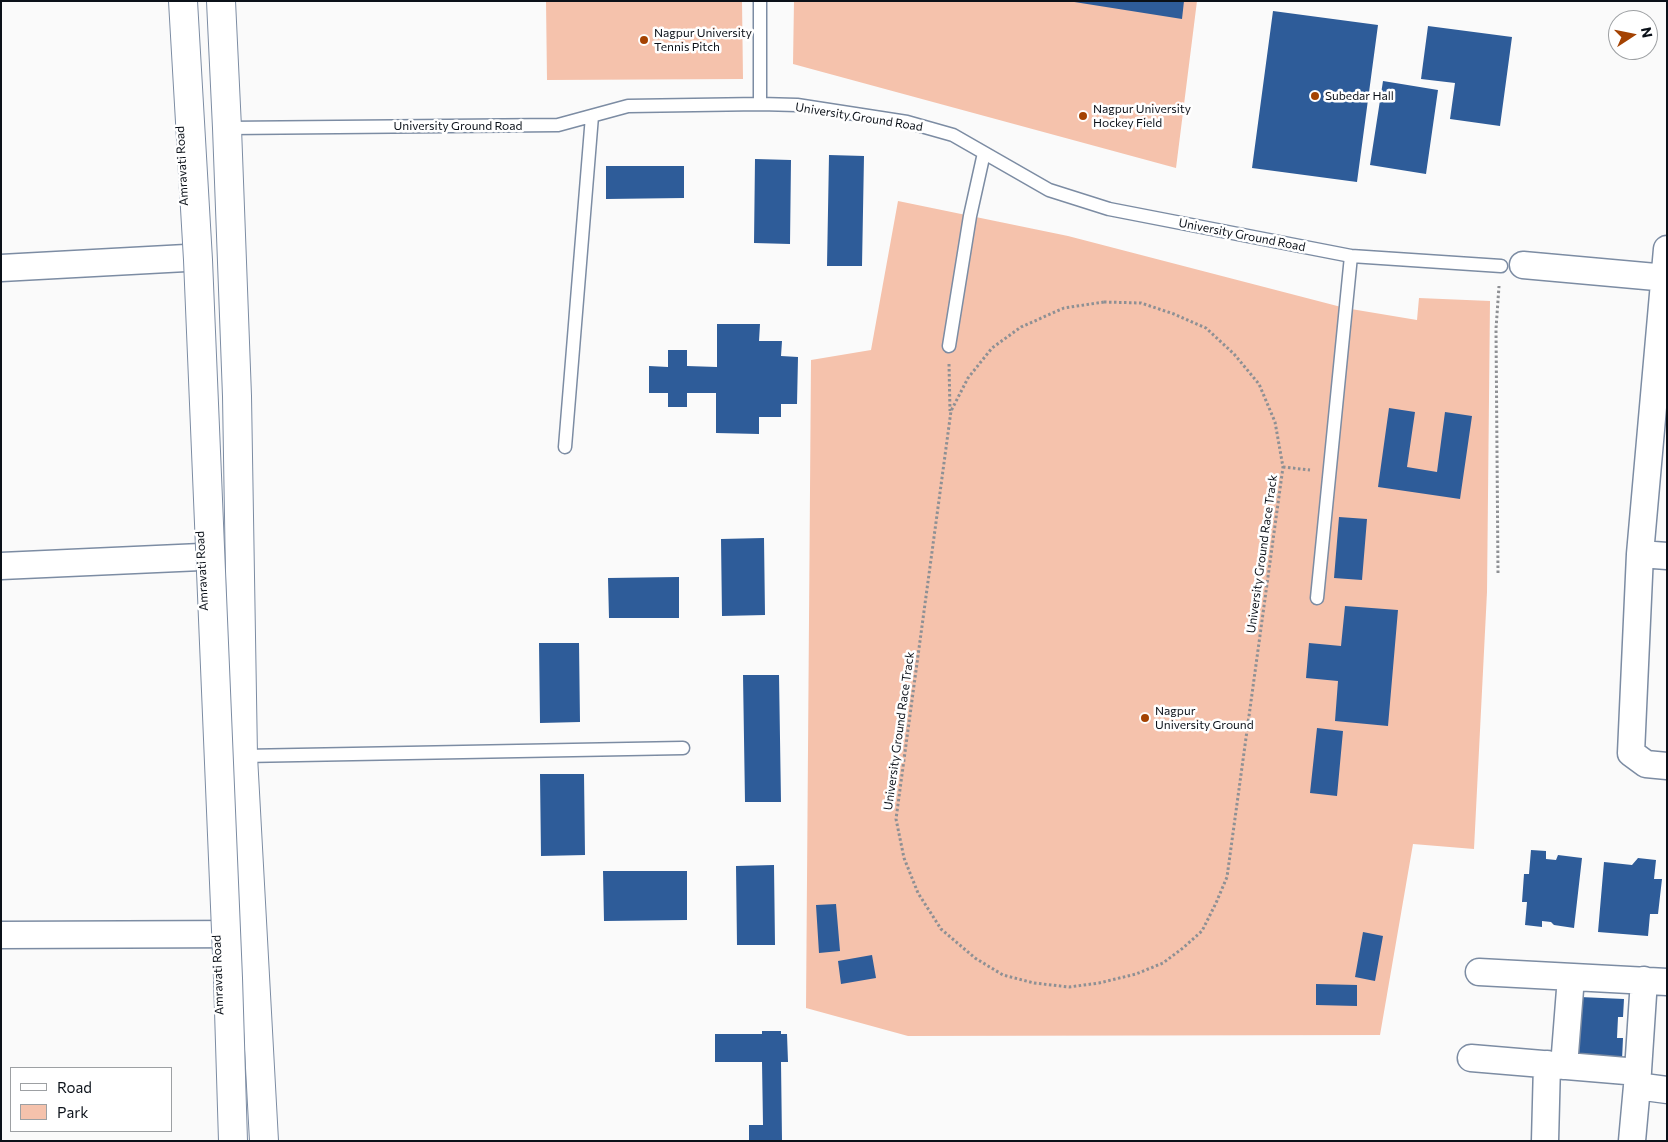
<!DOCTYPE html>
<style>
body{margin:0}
#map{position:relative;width:1668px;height:1142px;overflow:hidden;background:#fafafa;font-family:Commissioner,sans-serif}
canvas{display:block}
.frame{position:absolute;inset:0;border:2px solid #0b1119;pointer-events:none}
.legend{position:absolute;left:10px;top:1067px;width:162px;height:65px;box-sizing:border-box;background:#fff;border:1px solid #9da0a3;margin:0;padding:6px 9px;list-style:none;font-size:15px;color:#0b1119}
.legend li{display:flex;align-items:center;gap:10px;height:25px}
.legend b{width:25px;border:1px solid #9da0a3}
.north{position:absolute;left:1608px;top:10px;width:50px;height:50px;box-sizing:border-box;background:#fff;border:1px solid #9da0a3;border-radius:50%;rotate:79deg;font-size:14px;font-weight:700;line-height:20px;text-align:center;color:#0b1119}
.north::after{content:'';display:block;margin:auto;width:18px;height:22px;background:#a44202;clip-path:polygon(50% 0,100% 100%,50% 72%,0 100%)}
</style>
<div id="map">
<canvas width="1668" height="1142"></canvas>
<div class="frame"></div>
<ul class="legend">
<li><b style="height:6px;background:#fff"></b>Road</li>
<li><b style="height:14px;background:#f5c2ac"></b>Park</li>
</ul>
<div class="north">N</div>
</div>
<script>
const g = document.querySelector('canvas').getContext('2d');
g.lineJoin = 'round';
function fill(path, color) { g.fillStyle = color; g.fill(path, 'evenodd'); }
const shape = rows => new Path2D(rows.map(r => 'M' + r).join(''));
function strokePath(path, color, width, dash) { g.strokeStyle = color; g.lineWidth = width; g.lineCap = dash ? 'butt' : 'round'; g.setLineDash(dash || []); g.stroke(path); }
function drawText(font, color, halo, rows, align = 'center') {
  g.font = font + ' Commissioner,sans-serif'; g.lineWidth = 5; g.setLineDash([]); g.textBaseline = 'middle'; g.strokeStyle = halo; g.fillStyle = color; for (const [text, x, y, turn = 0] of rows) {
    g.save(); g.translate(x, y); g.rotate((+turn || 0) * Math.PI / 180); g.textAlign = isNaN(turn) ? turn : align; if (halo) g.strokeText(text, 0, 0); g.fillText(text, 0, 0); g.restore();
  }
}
const green = shape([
 [546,1,742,1,743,79,547,80],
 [794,1,1197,1,1176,168,793,64],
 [898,201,1068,236,1345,308,1417,320,1419,298,1490,301,1487,592,1474,849,1413,844,1380,1035,908,1036,806,1008,811,360,871,350]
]);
const building = shape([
 [1068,1,1184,1,1182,19],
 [1273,11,1378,25,1357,182,1252,168],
 [1428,26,1512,37,1500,126,1450,119,1455,83,1421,79],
 [1383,81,1438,90,1426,174,1370,165],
 [829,155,864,156,862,266,827,266],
 [755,159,791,160,790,244,754,243],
 [606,166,684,166,684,198,606,199],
 [717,324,760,324,759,341,782,341,781,356,798,357,797,404,781,404,781,417,759,417,759,434,716,433,716,393,687,393,687,407,668,407,668,393,649,393,649,366,668,367,668,350,687,350,687,366,717,367],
 [1389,408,1415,412,1407,467,1437,472,1445,412,1472,416,1460,499,1378,487],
 [1339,517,1367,519,1362,580,1334,578],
 [764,538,765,615,722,616,721,539],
 [679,577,679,618,609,618,608,578],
 [1345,606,1398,610,1388,726,1335,721,1338,681,1306,678,1309,643,1341,646],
 [539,643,579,643,580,722,540,723],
 [743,675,779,675,781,802,745,802],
 [1317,728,1343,731,1337,796,1310,793],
 [540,774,584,774,585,855,541,856],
 [1531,850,1546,851,1546,859,1556,860,1558,855,1582,858,1574,928,1554,925,1551,922,1542,921,1542,927,1525,925,1527,902,1522,902,1524,874,1529,874],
 [1638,858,1656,860,1654,879,1662,879,1658,914,1650,914,1648,936,1598,932,1604,862,1632,865],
 [774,865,775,945,737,945,736,866],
 [603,871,687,871,687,920,604,921],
 [836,904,840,951,819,953,816,905],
 [1363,932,1383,936,1375,981,1355,977],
 [872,955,876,978,841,984,838,961],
 [1316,984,1357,985,1357,1006,1316,1005],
 [1580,997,1624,999,1623,1017,1618,1017,1617,1038,1623,1038,1622,1060,1577,1057],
 [762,1031,781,1031,781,1034,787,1034,788,1062,781,1062,782,1141,749,1141,749,1125,763,1125,762,1062,715,1062,715,1034,762,1034]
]);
const path = shape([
 [1104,302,1141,303,1174,314,1206,328,1234,354,1259,384,1275,422,1283,467,1227,877,1216,903,1202,931,1183,948,1163,963,1136,974,1099,983,1069,987,1034,983,1003,975,975,958,941,929,918,893,904,858,896,819,951,411,968,378,992,348,1021,327,1064,308,1104,302],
 [949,364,950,411],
 [1283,467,1310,470],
 [1498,573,1496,329,1499,286]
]);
const service = shape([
 [760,104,760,1],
 [227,128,558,125,628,106,760,104,797,105,907,122,953,135,1049,190,1109,209,1351,256,1501,266],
 [949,346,970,216,984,153],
 [565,447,592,116],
 [1317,598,1351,256],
 [243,756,683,748]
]);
const minor = shape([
 [1667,249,1640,554,1631,753,1646,764,1667,766],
 [1523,265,1667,278],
 [1,268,186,258],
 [1640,554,1667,556],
 [1,566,201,557],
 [1,935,248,934],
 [1479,972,1667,982],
 [1471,1058,1638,1072],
 [1564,1066,1571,977],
 [1637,1086,1644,980],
 [1545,1141,1547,1064],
 [1632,1141,1637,1086,1667,1090]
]);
const trunk = shape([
 [221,1,227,128,237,396,243,756,264,1141]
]);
const trunkBridge = shape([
 [183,1,198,260,228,978,233,1141]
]);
const markers = [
 [644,40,5,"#a44202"],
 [1315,96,5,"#a44202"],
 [1083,116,5,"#a44202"],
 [1145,718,5,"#a44202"]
];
const poiNames = [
 ["Nagpur University",654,33],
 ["Tennis Pitch",654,47],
 ["Subedar Hall",1325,96],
 ["Nagpur University",1093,109],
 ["Hockey Field",1093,123],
 ["Nagpur",1155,711],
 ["University Ground",1155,725]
];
const streetNames = [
 ["University Ground Road",859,117,9],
 ["University Ground Road",458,126],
 ["Amravati Road",182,166,-93],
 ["University Ground Road",1242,235,11],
 ["University Ground Race Track",1262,554,-82],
 ["Amravati Road",202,571,-93],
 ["University Ground Race Track",899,731,-82],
 ["Amravati Road",218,975,-92]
];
fill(green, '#f5c2ac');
fill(building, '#2e5c99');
strokePath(service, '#7c8ca3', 15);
strokePath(minor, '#7c8ca3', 29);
strokePath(trunk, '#7c8ca3', 30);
strokePath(path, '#8e9094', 3, [2.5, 2.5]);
strokePath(service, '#fff', 12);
strokePath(minor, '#fff', 26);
strokePath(trunk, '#fff', 28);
strokePath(trunkBridge, '#7c8ca3', 30, []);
strokePath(trunkBridge, '#fff', 28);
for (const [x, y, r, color] of markers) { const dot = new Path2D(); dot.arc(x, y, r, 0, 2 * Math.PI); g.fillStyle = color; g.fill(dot); strokePath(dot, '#fff', 2); }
drawText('12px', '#0b1119', '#fff', poiNames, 'left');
drawText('12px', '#0b1119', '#fff', streetNames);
</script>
